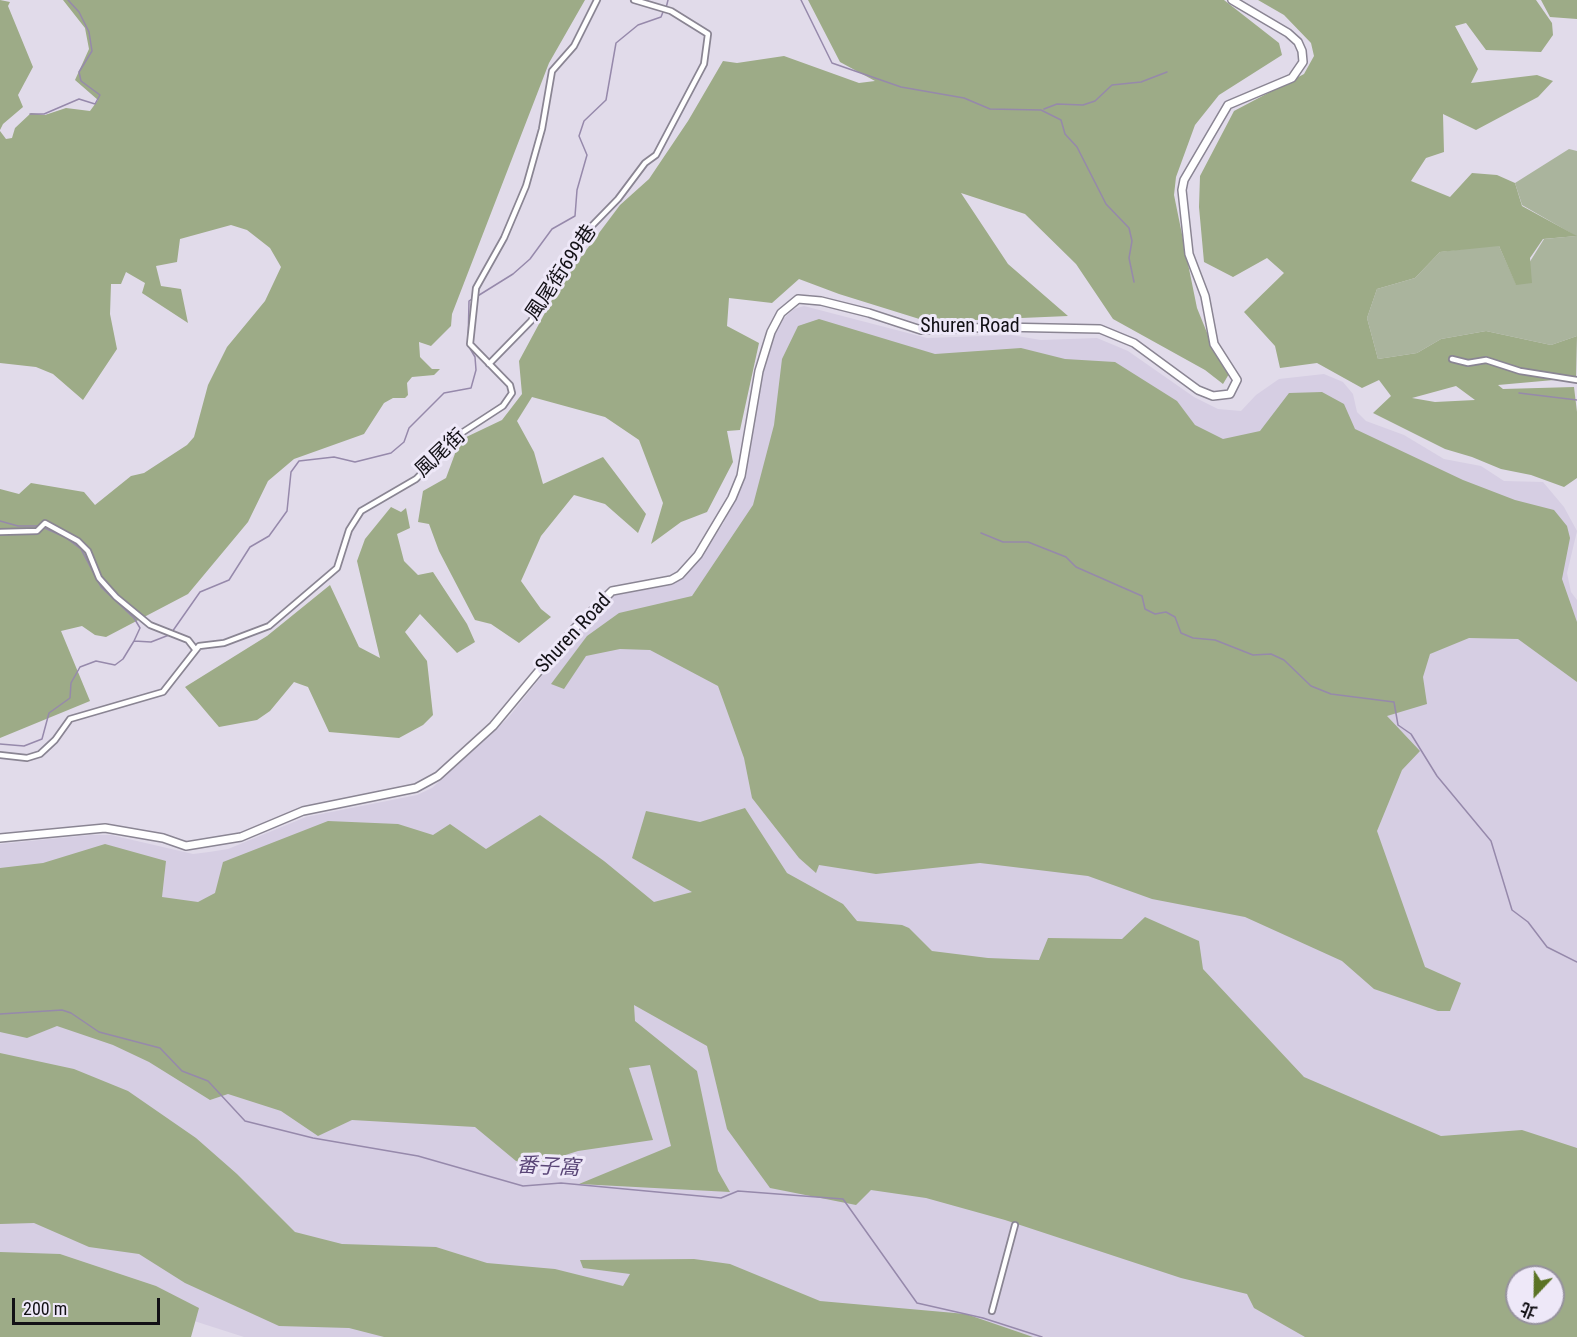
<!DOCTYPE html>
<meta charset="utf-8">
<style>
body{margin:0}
#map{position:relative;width:1577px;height:1337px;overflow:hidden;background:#e1dbea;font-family:"Roboto Condensed","Noto Sans TC",sans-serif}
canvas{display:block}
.north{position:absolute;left:1505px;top:1265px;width:60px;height:60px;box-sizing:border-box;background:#eee8f8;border:2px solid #96929d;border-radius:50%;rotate:202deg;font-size:16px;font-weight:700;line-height:24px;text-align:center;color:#121015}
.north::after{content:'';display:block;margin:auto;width:21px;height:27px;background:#5b7325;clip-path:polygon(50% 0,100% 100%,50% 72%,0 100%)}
.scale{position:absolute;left:12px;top:1298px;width:148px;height:27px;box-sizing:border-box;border:3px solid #121015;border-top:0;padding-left:8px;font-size:18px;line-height:21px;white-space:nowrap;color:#121015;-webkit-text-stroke:4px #eee8f8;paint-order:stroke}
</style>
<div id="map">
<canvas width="1577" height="1337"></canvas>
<div class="north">北</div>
<div class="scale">200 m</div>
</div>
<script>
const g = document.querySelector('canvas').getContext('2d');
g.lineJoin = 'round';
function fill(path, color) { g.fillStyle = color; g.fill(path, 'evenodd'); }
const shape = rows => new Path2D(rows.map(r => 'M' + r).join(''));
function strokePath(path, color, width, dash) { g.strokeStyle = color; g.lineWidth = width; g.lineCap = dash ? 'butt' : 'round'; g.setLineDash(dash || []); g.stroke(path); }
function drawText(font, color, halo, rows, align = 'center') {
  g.font = font + ' "Roboto Condensed","Noto Sans TC",sans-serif'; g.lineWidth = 6; g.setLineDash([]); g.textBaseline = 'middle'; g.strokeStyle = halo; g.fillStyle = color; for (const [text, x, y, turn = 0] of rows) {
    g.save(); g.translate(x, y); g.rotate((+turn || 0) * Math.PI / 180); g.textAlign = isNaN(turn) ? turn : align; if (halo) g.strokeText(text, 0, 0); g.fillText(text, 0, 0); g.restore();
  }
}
const built = shape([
 [804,306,927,338,1011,335,1041,340,1097,338,1128,351,1194,397,1218,409,1241,411,1256,395,1279,379,1324,374,1343,382,1353,394,1357,412,1366,421,1404,435,1444,459,1481,466,1504,481,1543,482,1564,507,1577,531,1567,573,1571,592,1577,600,1577,1337,244,1337,163,1311,0,1296,0,844,91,835,111,835,193,854,209,852,228,849,306,817,417,795,432,788,508,718,594,611,611,596,672,585,691,569,723,524,743,481,758,395,767,351,774,335,783,319,794,309],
 [1517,1277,1553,1277,1553,1313,1517,1313]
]);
const green = shape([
 [1569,149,1577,151,1577,336,1551,345,1486,331,1441,339,1417,353,1378,359,1367,318,1377,289,1415,278,1440,252,1485,246,1499,246,1516,284,1544,239,1576,236,1522,205,1515,183]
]);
const forest = shape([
 [0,0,10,2,8,6,33,67,18,95,23,107,3,124,0,130],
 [63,0,585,0,549,63,452,314,451,326,431,346,419,342,420,357,432,369,440,369,434,375,412,377,407,383,408,395,405,398,393,398,384,403,364,434,294,459,268,481,248,522,188,594,106,637,95,635,82,626,61,631,90,701,0,738,0,489,19,494,31,483,84,492,95,505,131,476,144,473,187,445,194,437,208,385,227,347,265,301,281,267,270,248,247,230,231,225,180,239,177,262,156,266,161,286,181,289,188,323,142,293,145,283,126,272,121,284,111,284,110,314,117,349,83,400,53,374,36,367,0,363,0,131,6,139,12,138,15,128,31,113,45,115,66,108,90,111,98,100,75,80,89,49,85,28],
 [808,0,1224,0,1279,43,1282,55,1219,95,1195,125,1176,177,1174,195,1197,308,1216,355,1229,374,1223,384,1205,370,1113,319,1076,264,1025,214,961,193,1008,264,1068,316,929,322,839,294,799,279,772,303,729,298,727,326,759,343,740,430,727,431,733,462,707,512,681,522,651,544,663,503,639,440,605,417,532,397,517,421,534,452,543,484,603,457,646,514,638,533,605,504,574,495,541,536,521,581,541,609,551,617,519,643,491,624,475,620,439,551,429,524,418,522,423,491,446,478,460,440,502,420,522,394,519,361,560,285,620,205,649,179,688,121,723,61,737,63,784,56,859,83,875,81,840,62],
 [1258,0,1536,0,1552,23,1553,35,1541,52,1486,50,1466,23,1455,26,1478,69,1471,83,1537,75,1553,81,1538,97,1476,130,1443,114,1444,152,1426,158,1411,181,1450,197,1472,173,1497,175,1515,183,1522,206,1577,236,1543,239,1530,258,1532,283,1516,285,1499,246,1440,252,1415,278,1377,289,1367,318,1378,359,1417,353,1441,339,1486,331,1551,345,1577,336,1576,378,1498,385,1503,389,1574,387,1577,412,1577,478,1564,487,1531,475,1501,469,1472,457,1445,449,1373,413,1391,396,1379,380,1362,388,1317,363,1280,368,1275,346,1244,312,1284,273,1267,258,1233,277,1204,262,1199,207,1200,176,1234,111,1304,74,1314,56,1311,43,1284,15],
 [1456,386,1475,400,1435,402,1412,398],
 [1541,0,1577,0,1577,19,1550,17],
 [819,319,935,354,1021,348,1065,359,1115,362,1177,401,1195,425,1223,439,1260,431,1289,393,1322,392,1344,404,1355,429,1463,480,1515,500,1554,510,1567,526,1570,538,1562,579,1577,622,1577,682,1518,639,1469,638,1430,654,1423,677,1427,704,1387,716,1420,751,1402,770,1377,831,1425,967,1461,983,1450,1011,1438,1011,1374,989,1342,961,1245,917,1152,899,1088,876,980,863,876,874,819,865,816,873,799,858,752,798,744,758,718,686,650,650,620,649,586,656,564,689,551,684,587,636,619,613,692,596,753,505,774,425,782,359,798,326],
 [391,507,401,512,406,508,410,528,397,534,404,561,418,575,433,572,467,624,475,642,457,653,420,614,405,632,427,661,433,715,423,725,399,738,329,732,308,687,294,682,270,711,257,720,219,727,185,687,267,636,330,585,359,647,380,658,357,561,365,539],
 [745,808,787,873,843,904,857,921,902,925,909,928,932,951,988,958,1039,960,1048,938,1122,939,1145,917,1199,941,1203,969,1304,1077,1441,1136,1522,1130,1577,1148,1577,1337,1305,1337,1254,1308,1247,1294,1181,1278,1005,1220,926,1198,871,1190,856,1205,770,1188,727,1129,707,1046,634,1005,635,1021,697,1071,718,1171,730,1192,579,1184,671,1146,650,1065,629,1068,653,1140,578,1151,534,1165,516,1161,475,1127,352,1120,318,1136,281,1111,228,1094,210,1100,149,1062,113,1045,57,1026,27,1038,0,1032,0,868,43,863,105,844,166,861,162,897,198,902,215,893,223,862,328,821,398,824,433,835,450,824,486,849,540,815,604,861,654,902,692,892,632,858,646,811,700,822],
 [1517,1277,1553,1277,1553,1313,1517,1313],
 [0,1053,74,1069,128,1091,196,1138,237,1174,295,1232,342,1244,436,1247,487,1263,555,1269,623,1286,630,1274,583,1268,580,1260,694,1259,730,1264,820,1301,966,1314,1033,1337,384,1337,349,1328,279,1326,185,1283,139,1254,89,1247,34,1223,0,1224],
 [0,1252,60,1254,156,1286,199,1308,191,1337,0,1337]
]);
const stream = shape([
 [801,0,832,63,901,87,964,98,990,109,1041,110,1061,120,1065,134,1077,147,1106,204,1129,228,1132,241,1129,258,1134,282],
 [666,8,668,0],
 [1044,109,1057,104,1083,105,1095,101,1112,85,1141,82,1167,72],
 [30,114,44,114,79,99,95,104,100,95,81,81,79,72,92,51,89,32,79,12,68,0],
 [476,297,513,274,530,259,552,229,575,216,577,190,587,155,579,136,584,121,606,100,616,43,638,25,661,17,663,12],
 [1519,393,1577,400],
 [0,521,18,526,40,526,65,537,81,549,101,587,134,618,140,628,134,641],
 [981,533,1003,542,1028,542,1066,557,1076,567,1142,596,1145,609,1155,614,1166,612,1175,617,1181,633,1193,638,1215,640,1253,655,1271,654,1284,660,1311,686,1331,694,1394,702,1398,725,1411,734,1437,776,1491,841,1512,910,1528,922,1547,947,1577,962],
 [172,632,200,592,229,580,250,547,269,536,287,511,291,472,299,461,334,457,355,462,391,453,404,442,409,428,444,393,471,388,476,370,475,357,468,345,469,301,472,299],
 [0,744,24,746,42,739,49,713,70,698,71,683,80,667,96,661,115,665,123,659,134,641,151,642,169,635],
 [0,1014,62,1010,71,1013,99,1032,160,1048,182,1071,208,1081,245,1121,313,1138,418,1156,523,1186,561,1183,721,1198,738,1191,843,1199,917,1303,983,1318,1042,1337]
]);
const street = shape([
 [1452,359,1468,363,1486,360,1520,371,1577,380],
 [489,364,531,321,580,238,618,199,645,163,656,155,704,64,708,34,671,11,634,0],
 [0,532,37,531,45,523,78,541,88,551,99,578,116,597,150,625,188,640,195,649],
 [0,755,27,758,40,754,55,740,70,719,163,692,199,646,224,643,269,626,337,568,349,530,361,511,416,479,460,434,503,406,512,393,510,385,470,344,476,288,504,238,526,186,542,129,552,71,574,46,597,0],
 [992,1311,1015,1225]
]);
const secondary = shape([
 [0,838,105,828,163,838,186,846,241,837,303,811,416,788,438,776,493,726,573,630,612,591,671,580,680,575,698,555,732,498,741,476,759,371,771,332,781,313,798,299,821,301,869,313,921,330,999,327,1100,329,1134,343,1198,390,1213,396,1230,394,1237,380,1214,344,1205,296,1189,254,1182,190,1184,180,1228,105,1292,78,1303,62,1302,51,1298,42,1288,33,1232,0]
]);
const streetNames = [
 ["風尾街699巷",562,273,-56],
 ["Shuren Road",970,327],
 ["風尾街",441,454,-43],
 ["Shuren Road",574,634,-47]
];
const waterNames = [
 ["番子窩",548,1168,3]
];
fill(built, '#d6cee3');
fill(green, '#aab49d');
fill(forest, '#9dab87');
strokePath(stream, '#9689ab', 1.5);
strokePath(street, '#8a8593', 8);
strokePath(secondary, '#8a8593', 10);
strokePath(street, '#fff', 4.5);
strokePath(secondary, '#fff', 7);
drawText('20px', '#121015', '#eee8f8', streetNames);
drawText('italic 21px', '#5a4677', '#eee8f8', waterNames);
</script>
